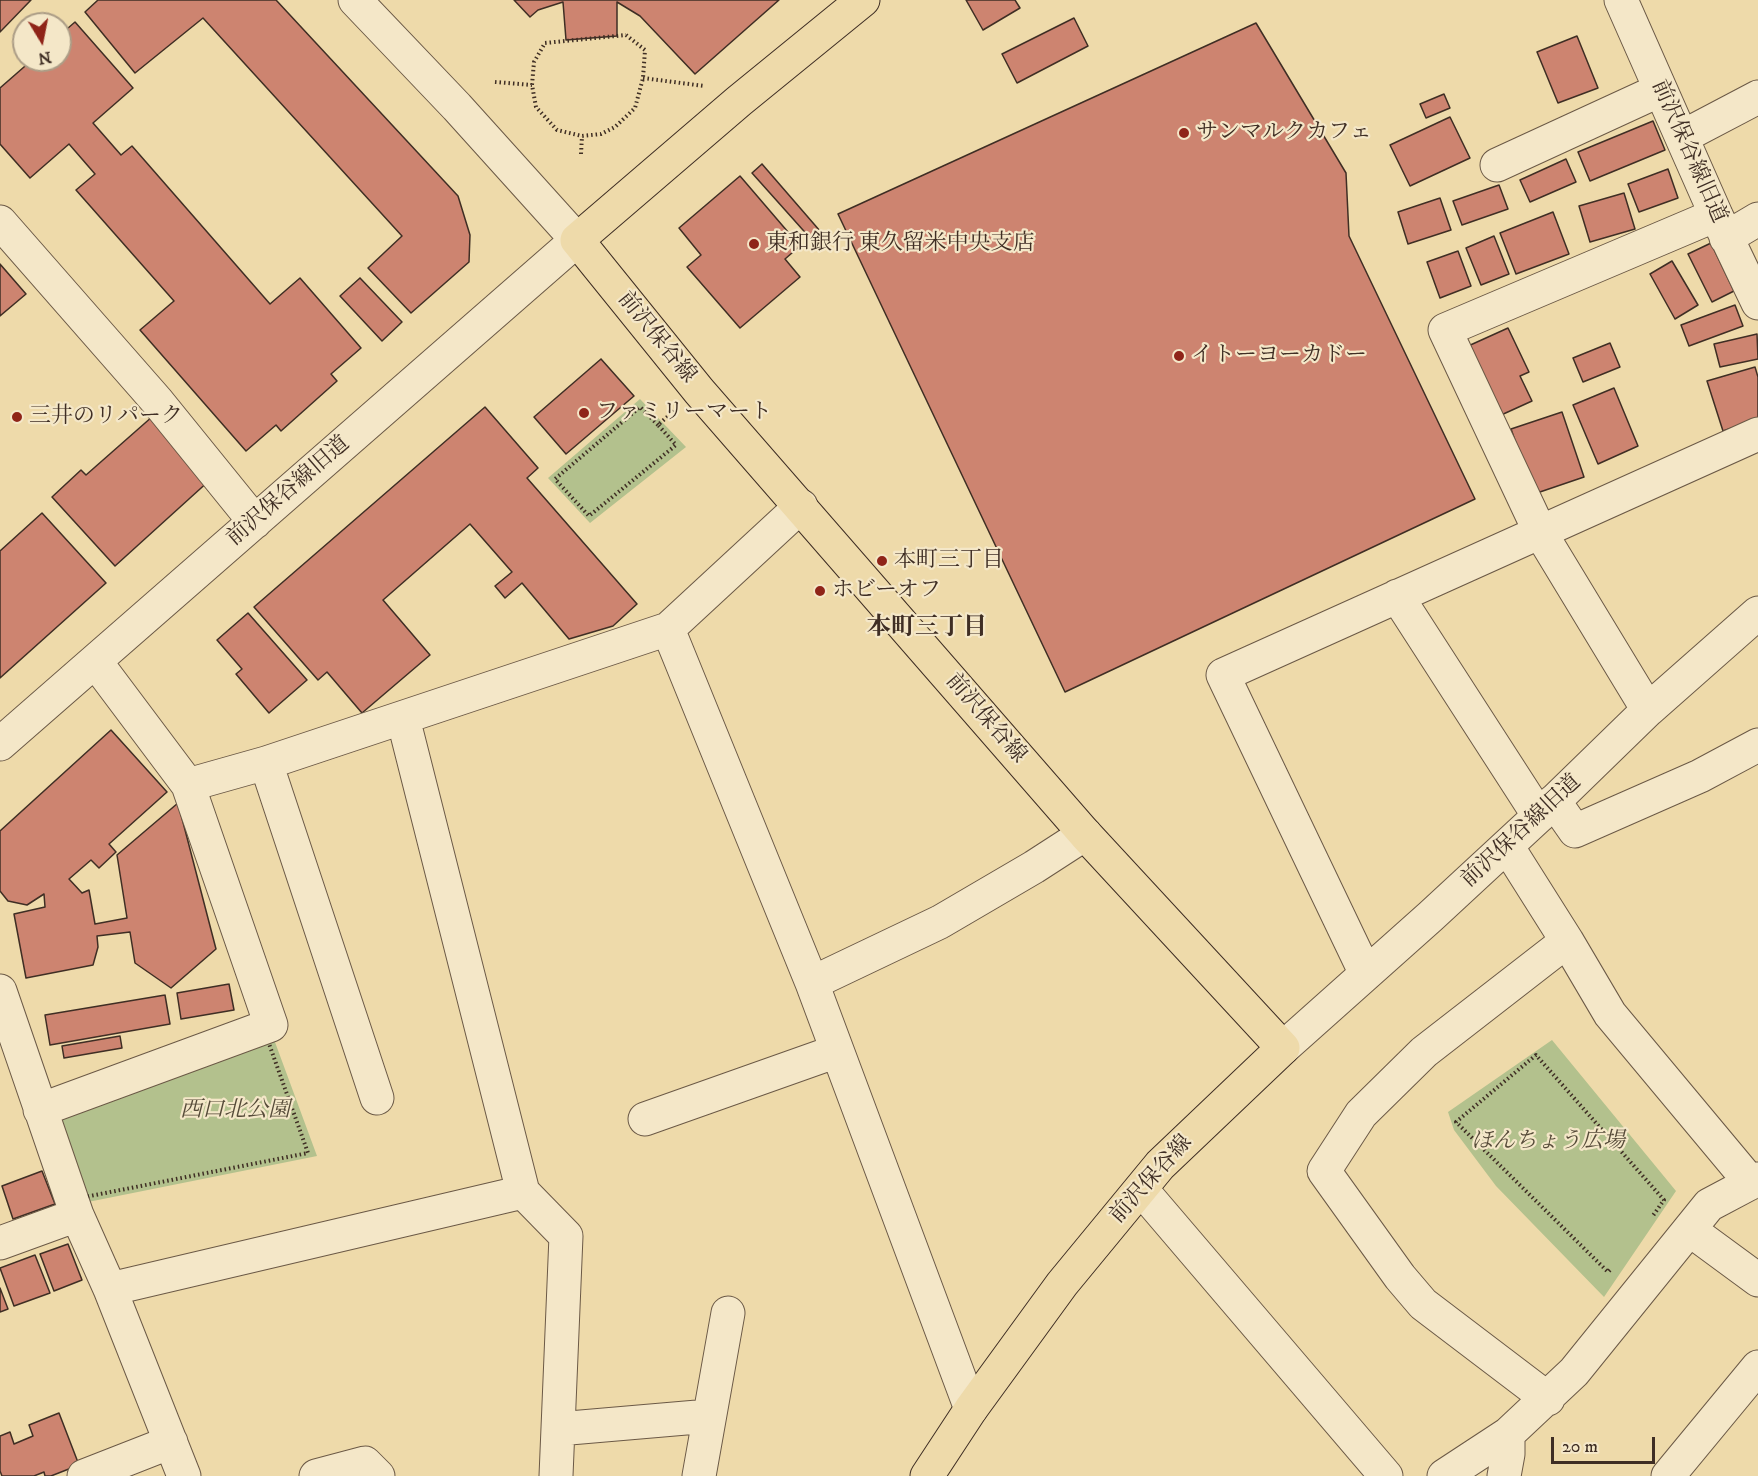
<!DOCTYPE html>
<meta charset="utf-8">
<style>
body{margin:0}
#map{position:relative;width:1758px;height:1476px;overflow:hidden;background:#eedaaa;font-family:"IM FELL DW Pica",serif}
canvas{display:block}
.north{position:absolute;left:12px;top:12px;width:60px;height:60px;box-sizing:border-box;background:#f4e7c8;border:2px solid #ac9d86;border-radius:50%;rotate:170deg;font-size:16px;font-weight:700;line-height:24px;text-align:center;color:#3f2e24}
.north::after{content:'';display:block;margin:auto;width:21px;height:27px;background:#8f2418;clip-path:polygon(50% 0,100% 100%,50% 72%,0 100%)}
.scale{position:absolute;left:1551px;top:1437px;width:104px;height:27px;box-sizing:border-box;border:3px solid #3f2e24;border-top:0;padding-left:8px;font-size:18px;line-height:21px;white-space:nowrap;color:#3f2e24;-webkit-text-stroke:4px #f4e7c8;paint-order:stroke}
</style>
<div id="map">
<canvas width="1758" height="1476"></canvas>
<div class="north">N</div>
<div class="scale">20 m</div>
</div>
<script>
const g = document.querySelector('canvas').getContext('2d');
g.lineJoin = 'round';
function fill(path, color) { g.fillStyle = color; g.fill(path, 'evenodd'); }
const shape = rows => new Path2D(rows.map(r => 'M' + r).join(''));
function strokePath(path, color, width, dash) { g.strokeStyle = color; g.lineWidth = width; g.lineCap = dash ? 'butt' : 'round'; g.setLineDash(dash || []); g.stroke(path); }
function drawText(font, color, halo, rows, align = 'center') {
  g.font = font + ' "IM FELL DW Pica","Noto Serif JP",serif'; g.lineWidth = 4.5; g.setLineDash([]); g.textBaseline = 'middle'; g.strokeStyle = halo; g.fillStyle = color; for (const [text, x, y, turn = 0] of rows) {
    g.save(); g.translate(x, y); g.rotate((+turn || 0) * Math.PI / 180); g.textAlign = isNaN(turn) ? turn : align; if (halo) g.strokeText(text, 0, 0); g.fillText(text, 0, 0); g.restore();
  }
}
const green = shape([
 [640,399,686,447,590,523,548,478],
 [272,1034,317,1156,83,1203,49,1114],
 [1552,1040,1676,1191,1604,1297,1496,1186,1454,1130,1448,1112]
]);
const building = shape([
 [0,0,31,0,0,32,0,0],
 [98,0,276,0,458,196,470,235,469,262,411,313,368,268,402,236,203,18,135,73,85,12,98,0],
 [514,0,779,0,695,74,640,16,617,2,617,36,566,40,563,2,538,10,530,17,514,0],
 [966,0,1015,0,1020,8,983,30,966,0],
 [1074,18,1088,46,1017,83,1002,54,1074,18],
 [75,22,133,88,93,123,121,155,132,146,270,304,300,278,361,348,331,374,337,381,281,431,276,425,246,451,140,330,174,301,76,190,95,174,69,144,30,178,0,144,0,88,32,60,60,60,60,35,75,22],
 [1256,23,1346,173,1349,236,1475,499,1065,692,838,214,1256,23],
 [1577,36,1598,88,1558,103,1537,52,1577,36],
 [1444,94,1450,108,1426,118,1420,104,1444,94],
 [1450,117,1470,158,1410,186,1390,145,1450,117],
 [1653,121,1665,150,1590,181,1578,152,1653,121],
 [1566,159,1576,182,1530,202,1520,180,1566,159],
 [762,164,820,231,811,239,752,173,762,164],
 [1668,169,1678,198,1639,212,1628,184,1668,169],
 [740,176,800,246,785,259,800,277,740,328,687,267,701,255,679,228,740,176],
 [1499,185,1508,209,1462,225,1453,201,1499,185],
 [1624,193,1635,229,1590,242,1579,206,1624,193],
 [1440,198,1451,230,1408,244,1398,212,1440,198],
 [1553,212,1569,254,1516,274,1500,233,1553,212],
 [1494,236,1509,274,1481,285,1466,248,1494,236],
 [1711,243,1734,291,1712,302,1688,254,1711,243],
 [1458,251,1471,286,1440,298,1427,262,1458,251],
 [1672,261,1698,305,1675,319,1650,274,1672,261],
 [0,264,26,294,0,316,0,264],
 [360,278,402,322,382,341,340,296,360,278],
 [1735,305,1743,326,1689,346,1681,325,1735,305],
 [1508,328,1529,372,1520,376,1532,401,1499,416,1466,347,1508,328],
 [1757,334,1758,359,1720,367,1714,344,1757,334],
 [1610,343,1620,367,1583,382,1573,358,1610,343],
 [601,359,634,396,566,454,534,417,601,359],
 [1755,367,1758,377,1758,419,1723,431,1707,381,1755,367],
 [1614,388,1638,446,1598,464,1573,405,1614,388],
 [485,407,538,468,527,478,637,604,613,626,569,639,522,583,505,598,495,586,512,572,470,524,383,600,430,655,362,713,327,672,318,680,254,607,485,407],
 [1562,412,1584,477,1534,494,1511,429,1562,412],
 [153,416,211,479,115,566,52,497,81,470,86,475,153,416],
 [42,513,106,583,0,678,0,551,42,513],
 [248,613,307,680,269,713,236,674,242,669,217,640,248,613],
 [111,730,167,792,109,844,116,852,99,868,91,860,69,879,82,893,89,890,95,924,127,918,117,855,178,803,216,949,171,988,135,963,130,932,97,936,98,947,93,965,26,978,14,914,45,907,44,894,27,905,8,901,0,891,0,831,111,730],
 [229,984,234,1010,181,1019,177,993,229,984],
 [165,995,170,1024,50,1045,45,1015,165,995],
 [120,1036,122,1048,64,1058,62,1046,120,1036],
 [42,1171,55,1204,13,1219,2,1186,42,1171],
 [68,1244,82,1280,54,1291,40,1254,68,1244],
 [35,1255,50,1293,14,1306,0,1268,35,1255],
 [0,1288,8,1309,0,1312,0,1288],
 [59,1413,79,1465,51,1476,45,1476,44,1472,34,1476,2,1476,0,1471,0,1436,10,1432,14,1444,33,1436,29,1425,59,1413]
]);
const path = shape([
 [626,35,645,50,643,78,635,108,615,127,601,134,582,136,557,130,536,107,532,85,534,62,545,43,626,35],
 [643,78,704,86],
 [495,82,532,85],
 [581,154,582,136],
 [658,425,640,407,555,479,589,516,676,445,658,425,674,411],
 [268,1041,308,1153,85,1197,53,1116,268,1041],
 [1610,1270,1608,1272,1456,1122,1536,1055,1664,1200,1652,1217]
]);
const minor = shape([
 [1621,0,1716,215,1758,303],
 [1682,137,1758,97],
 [1497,165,1660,90],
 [0,222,157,401,255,522],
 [1726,238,1758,219],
 [1397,596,1539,816],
 [668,629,812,983,971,1409],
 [1648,710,1540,532,1445,330,1716,215],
 [403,718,523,1192,566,1236,556,1476],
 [0,744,577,240,457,107,355,0],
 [266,763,377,1098],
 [188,785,266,763,668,629,801,506],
 [1554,801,1575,831,1700,776,1758,745],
 [1507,846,1567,941],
 [1366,974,1223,675,1758,434],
 [812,983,940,922,1034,867,1085,834],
 [0,991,77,1215,110,1289,184,1476],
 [1283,1048,1431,916,1539,816,1648,710,1758,613],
 [40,1110,271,1025,188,785,95,661],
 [645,1119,837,1051],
 [1141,1189,1386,1476],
 [1690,1230,1758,1280],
 [0,1243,77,1215],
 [110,1289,523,1192],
 [1548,1399,1423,1304,1400,1277,1324,1171,1361,1114,1424,1052,1567,941,1610,1014,1751,1183],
 [558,1429,709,1416],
 [84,1476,171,1442],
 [316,1476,365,1463,378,1476],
 [699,1476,728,1313],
 [1444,1476,1508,1434,1574,1372,1709,1205,1758,1179],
 [1504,1476,1508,1454,1508,1434],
 [1668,1476,1758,1367]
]);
const major = shape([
 [863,0,739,101,577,240,699,391,1085,834,1283,1048,1160,1165,1062,1284,971,1409,927,1476]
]);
const markers = [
 [1184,133,6,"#8f2418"],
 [754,244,6,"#8f2418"],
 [1179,356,6,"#8f2418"],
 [584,413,6,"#8f2418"],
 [17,417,6,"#8f2418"],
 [882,561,6,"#8f2418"],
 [820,591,6,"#8f2418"]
];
const poiNames = [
 ["サンマルクカフェ",1196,133],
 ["東和銀行 東久留米中央支店",766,244],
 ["イトーヨーカドー",1191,356],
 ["ファミリーマート",596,413],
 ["三井のリパーク",29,417],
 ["本町三丁目",894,561],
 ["ホビーオフ",832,591]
];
const streetNames = [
 ["前沢保谷線旧道",1688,152,66],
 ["前沢保谷線",656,338,51],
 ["前沢保谷線旧道",289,492,-41],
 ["前沢保谷線",985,719,49],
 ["前沢保谷線旧道",1522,832,-43],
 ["前沢保谷線",1152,1180,-48]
];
const parkNames = [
 ["西口北公園",235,1111],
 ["ほんちょう広場",1548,1142]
];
const neighbourhoodNames = [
 ["本町三丁目",927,629]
];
fill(green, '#b3c18d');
fill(building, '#cd8470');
strokePath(building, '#3f2e24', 1.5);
strokePath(minor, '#6b5946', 35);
strokePath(major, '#3f2e24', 35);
strokePath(path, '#3f2e24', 4, [1.5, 3]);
strokePath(minor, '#f4e7c8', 33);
strokePath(major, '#eedaaa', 33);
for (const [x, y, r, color] of markers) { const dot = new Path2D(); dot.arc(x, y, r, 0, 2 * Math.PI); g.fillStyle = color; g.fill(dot); strokePath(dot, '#f4e7c8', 2); }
drawText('22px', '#3f2e24', '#f4e7c8', poiNames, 'left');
drawText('22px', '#3f2e24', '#f4e7c8', streetNames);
drawText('italic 22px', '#564b39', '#f4e7c8', parkNames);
drawText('bold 24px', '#3f2e24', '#f4e7c8', neighbourhoodNames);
</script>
